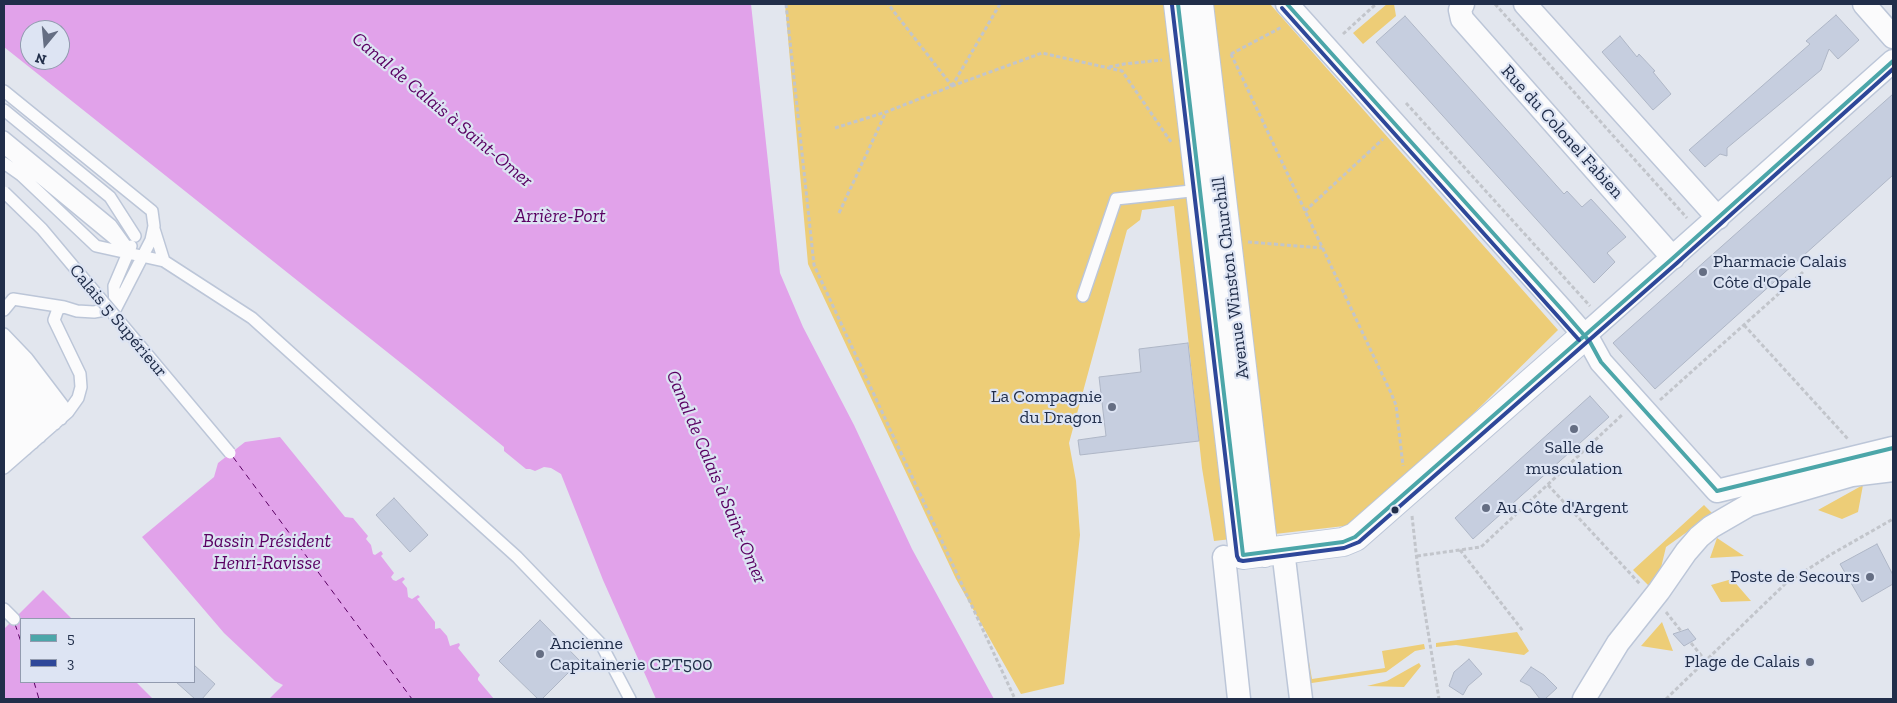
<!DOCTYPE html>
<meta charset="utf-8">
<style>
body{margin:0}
#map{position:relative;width:1897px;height:703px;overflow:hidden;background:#e2e6ee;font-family:"Zilla Slab",serif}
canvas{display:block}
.frame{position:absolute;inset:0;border:5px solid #212e4a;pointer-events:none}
.legend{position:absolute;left:20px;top:618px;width:175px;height:65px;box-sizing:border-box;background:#dde4f3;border:1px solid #929baf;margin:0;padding:6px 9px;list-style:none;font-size:15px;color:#212e4a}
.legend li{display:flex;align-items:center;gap:10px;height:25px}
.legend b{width:25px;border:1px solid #929baf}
.north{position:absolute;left:20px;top:20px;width:50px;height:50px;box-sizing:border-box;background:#dde4f3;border:1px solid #929baf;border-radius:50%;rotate:197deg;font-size:14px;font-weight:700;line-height:20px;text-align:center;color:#212e4a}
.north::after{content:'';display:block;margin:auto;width:18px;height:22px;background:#656e83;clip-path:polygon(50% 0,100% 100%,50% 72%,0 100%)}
</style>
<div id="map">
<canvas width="1897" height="703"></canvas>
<div class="frame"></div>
<ul class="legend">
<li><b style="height:6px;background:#4ca6a9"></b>5</li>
<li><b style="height:6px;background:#2e4799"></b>3</li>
</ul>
<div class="north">N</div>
</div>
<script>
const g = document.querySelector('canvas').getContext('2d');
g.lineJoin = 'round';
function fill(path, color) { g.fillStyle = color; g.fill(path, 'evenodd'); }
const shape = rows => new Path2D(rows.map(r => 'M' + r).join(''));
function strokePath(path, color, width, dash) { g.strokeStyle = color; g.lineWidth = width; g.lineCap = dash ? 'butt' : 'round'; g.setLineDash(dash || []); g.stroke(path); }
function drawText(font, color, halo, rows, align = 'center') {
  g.font = font + ' "Zilla Slab",serif'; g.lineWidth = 4.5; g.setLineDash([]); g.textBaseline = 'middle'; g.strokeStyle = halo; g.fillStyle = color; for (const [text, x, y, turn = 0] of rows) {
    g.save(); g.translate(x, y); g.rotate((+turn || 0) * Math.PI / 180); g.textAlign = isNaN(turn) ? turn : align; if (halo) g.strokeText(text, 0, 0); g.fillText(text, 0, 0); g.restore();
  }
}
const green = shape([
 [785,4,1270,4,1558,330,1405,481,1353,525,1214,541,1202,468,1174,206,1142,210,1140,220,1127,230,1069,443,1076,481,1080,535,1064,684,1021,694,956,579,808,264],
 [1387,4,1394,4,1396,16,1363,44,1353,33],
 [1863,485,1858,512,1842,519,1818,510],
 [1704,505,1713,514,1711,520,1687,532,1666,547,1659,576,1649,586,1633,570],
 [1717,538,1744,556,1710,558],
 [1732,579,1751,601,1721,602,1711,585],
 [1662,622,1673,651,1641,646],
 [1517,632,1529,651,1524,655,1456,645,1436,647,1436,643],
 [1424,644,1425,649,1415,651,1386,672,1305,684,1303,663,1309,662,1312,679,1385,668,1382,651],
 [1419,663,1421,666,1404,687,1367,686,1387,681]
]);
const water = shape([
 [4,4,751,4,780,273,803,327,854,425,912,549,994,699,656,699,603,580,561,474,551,468,544,467,535,471,530,469,526,469,504,451,504,447,416,375,4,47],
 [30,30,60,30,60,60,30,60],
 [280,437,345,517,353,518,368,536,366,539,371,545,373,554,375,555,381,551,383,554,381,556,394,573,391,577,393,580,396,581,403,577,405,579,402,582,407,588,408,597,412,599,418,595,420,597,417,599,435,622,435,629,440,628,447,636,450,646,459,643,460,645,458,648,480,675,478,678,478,680,494,699,269,699,283,685,275,681,224,633,142,537,214,477,218,463,245,442],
 [43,590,72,619,21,619,21,682,136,682,153,699,4,699,4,629]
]);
const ferry = shape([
 [233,457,412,699],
 [15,624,21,642],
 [34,682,39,699]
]);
const building = shape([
 [1836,15,1859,40,1838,59,1829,49,1821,70,1727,148,1727,156,1720,154,1705,167,1689,150,1810,44,1806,41,1836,15],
 [1405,16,1564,194,1567,191,1582,207,1591,199,1626,237,1607,253,1615,262,1594,283,1376,42,1405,16],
 [1620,36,1637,57,1639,54,1655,71,1653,72,1671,94,1653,110,1602,52,1620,36],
 [1893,94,1893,175,1655,389,1613,343,1893,94],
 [1188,343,1199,441,1080,455,1078,440,1106,436,1099,377,1141,372,1139,349,1188,343],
 [1590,396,1609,417,1473,539,1455,518,1590,396],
 [394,498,428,535,410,552,376,515,394,498],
 [1877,544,1893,575,1893,584,1862,602,1840,564,1877,544],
 [540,620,580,661,542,699,538,699,499,661,540,620],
 [1688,629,1696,639,1684,646,1673,634,1688,629],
 [1469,659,1482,674,1468,686,1463,695,1449,686,1454,672,1469,659],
 [194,665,215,684,202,699,195,699,176,682,194,682,194,665],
 [1531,667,1544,675,1557,688,1545,699,1540,699,1530,686,1520,681,1531,667]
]);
const path = shape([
 [786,4,814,265,1015,699],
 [1495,4,1687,218],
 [1343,34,1376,4],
 [1231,54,1391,393,1396,405,1403,466],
 [1231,54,1282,27],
 [1109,67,1124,64,1162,60],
 [952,86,1042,53,1122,71,1171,142],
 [952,86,1000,4],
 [1406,103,1590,306],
 [835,128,886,112,952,86,888,4],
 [1305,211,1383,139],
 [839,213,886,112],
 [1248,242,1322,248],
 [1744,325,1848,439],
 [1660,400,1803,272],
 [1548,485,1640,584],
 [1412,516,1418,570,1439,699],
 [1460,550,1523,631],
 [1417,556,1481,547,1623,414],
 [1666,612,1681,631],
 [1691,643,1705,660],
 [1666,699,1785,584,1830,555,1893,519]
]);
const lane = shape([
 [4,91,152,211,154,226,151,240,116,308],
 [4,110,110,197,135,236],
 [4,137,111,225,129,250],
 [4,148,118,242],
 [4,163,21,175,96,246,164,261,252,318,517,557,601,644,630,699],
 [154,229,164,261],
 [1083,296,1116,199,1200,190],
 [115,307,114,286,131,246],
 [4,310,13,299,64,307],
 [4,334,27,358,68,412],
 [4,346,18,360,61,419],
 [4,359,55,424],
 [4,373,47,430],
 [4,388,40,437],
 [4,403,33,443],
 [4,419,26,449],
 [4,435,18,455],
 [4,451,11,461],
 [4,468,68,412,78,398,81,387,80,374,54,320,58,309,64,307,77,311,94,312,116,308],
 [4,609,14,619]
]);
const street = shape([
 [1287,4,1564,312,1590,342,1601,362,1717,491,1893,448],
 [1463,4,1460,10,1462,19,1673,258],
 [1525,4,1718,218],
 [1864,4,1893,37],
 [1584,336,1893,61],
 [1283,550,1301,699],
 [1224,557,1239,699],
 [1584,699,1618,643,1659,591,1686,552,1699,537,1711,527,1749,505,1852,475,1893,470]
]);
const secondary = shape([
 [1178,4,1243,555,1343,542,1355,537,1584,336],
 [1199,4,1264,553]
]);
const laneBridge = shape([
 [4,192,42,229,230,453]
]);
const bus1 = shape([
 [1178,4,1243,555],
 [1287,4,1564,312,1590,342,1601,362,1717,491],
 [1717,491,1893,448],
 [1243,555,1343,542,1355,537,1673,258,1893,61]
]);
const bus2 = shape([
 [1172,5,1237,556,1239,560,1243,561,1344,548,1359,542,1677,263,1893,69],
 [1282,8,1579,340]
]);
const markers = [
 [1703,272,5,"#656e83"],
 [1112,407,5,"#656e83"],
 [1574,429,5,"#656e83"],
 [1486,508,5,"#656e83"],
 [1395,510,4.5,"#212e4a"],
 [1870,577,5,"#656e83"],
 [540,654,5,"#656e83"],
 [1810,662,5,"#656e83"]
];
const streetNames = [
 ["Rue du Colonel Fabien",1562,132,48],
 ["Avenue Winston Churchill",1231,278,-97],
 ["Calais 5 Supérieur",118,321,50]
];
const poiNames = [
 ["Pharmacie Calais",1713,262],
 ["Côte d'Opale",1713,283],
 ["La Compagnie",1102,397,"right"],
 ["du Dragon",1102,418,"right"],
 ["Salle de",1574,448,"center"],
 ["musculation",1574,469,"center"],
 ["Au Côte d'Argent",1496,508],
 ["Poste de Secours",1860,577,"right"],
 ["Ancienne",550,644],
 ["Capitainerie CPT500",550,665],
 ["Plage de Calais",1800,662,"right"]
];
const waterNames = [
 ["Canal de Calais à Saint-Omer",442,110,40],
 ["Arrière-Port",560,217],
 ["Canal de Calais à Saint-Omer",716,477,67],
 ["Bassin Président",267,542],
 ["Henri-Ravisse",267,564]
];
fill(green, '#edcd77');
fill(water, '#e1a2ea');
strokePath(ferry, '#590062', 1, [6, 5]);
fill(building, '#c6cedf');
strokePath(building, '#aeb6c6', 1);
strokePath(lane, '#bcc6d8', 14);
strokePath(street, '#bcc6d8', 25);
strokePath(secondary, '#bcc6d8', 30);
strokePath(path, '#c2c5cb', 3, [4, 2.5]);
strokePath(lane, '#fbfbfc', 11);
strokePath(street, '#fbfbfc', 22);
strokePath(secondary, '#fbfbfc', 28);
strokePath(laneBridge, '#bcc6d8', 14, []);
strokePath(laneBridge, '#fbfbfc', 11);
strokePath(bus1, '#4ca6a9', 4);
strokePath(bus2, '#2e4799', 4);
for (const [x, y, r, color] of markers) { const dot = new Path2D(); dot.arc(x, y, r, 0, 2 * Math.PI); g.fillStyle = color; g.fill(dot); strokePath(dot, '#dde4f3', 2); }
drawText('18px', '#212e4a', '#dde4f3', streetNames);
drawText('18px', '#212e4a', '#dde4f3', poiNames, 'left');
drawText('italic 19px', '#590062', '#dde4f3', waterNames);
</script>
